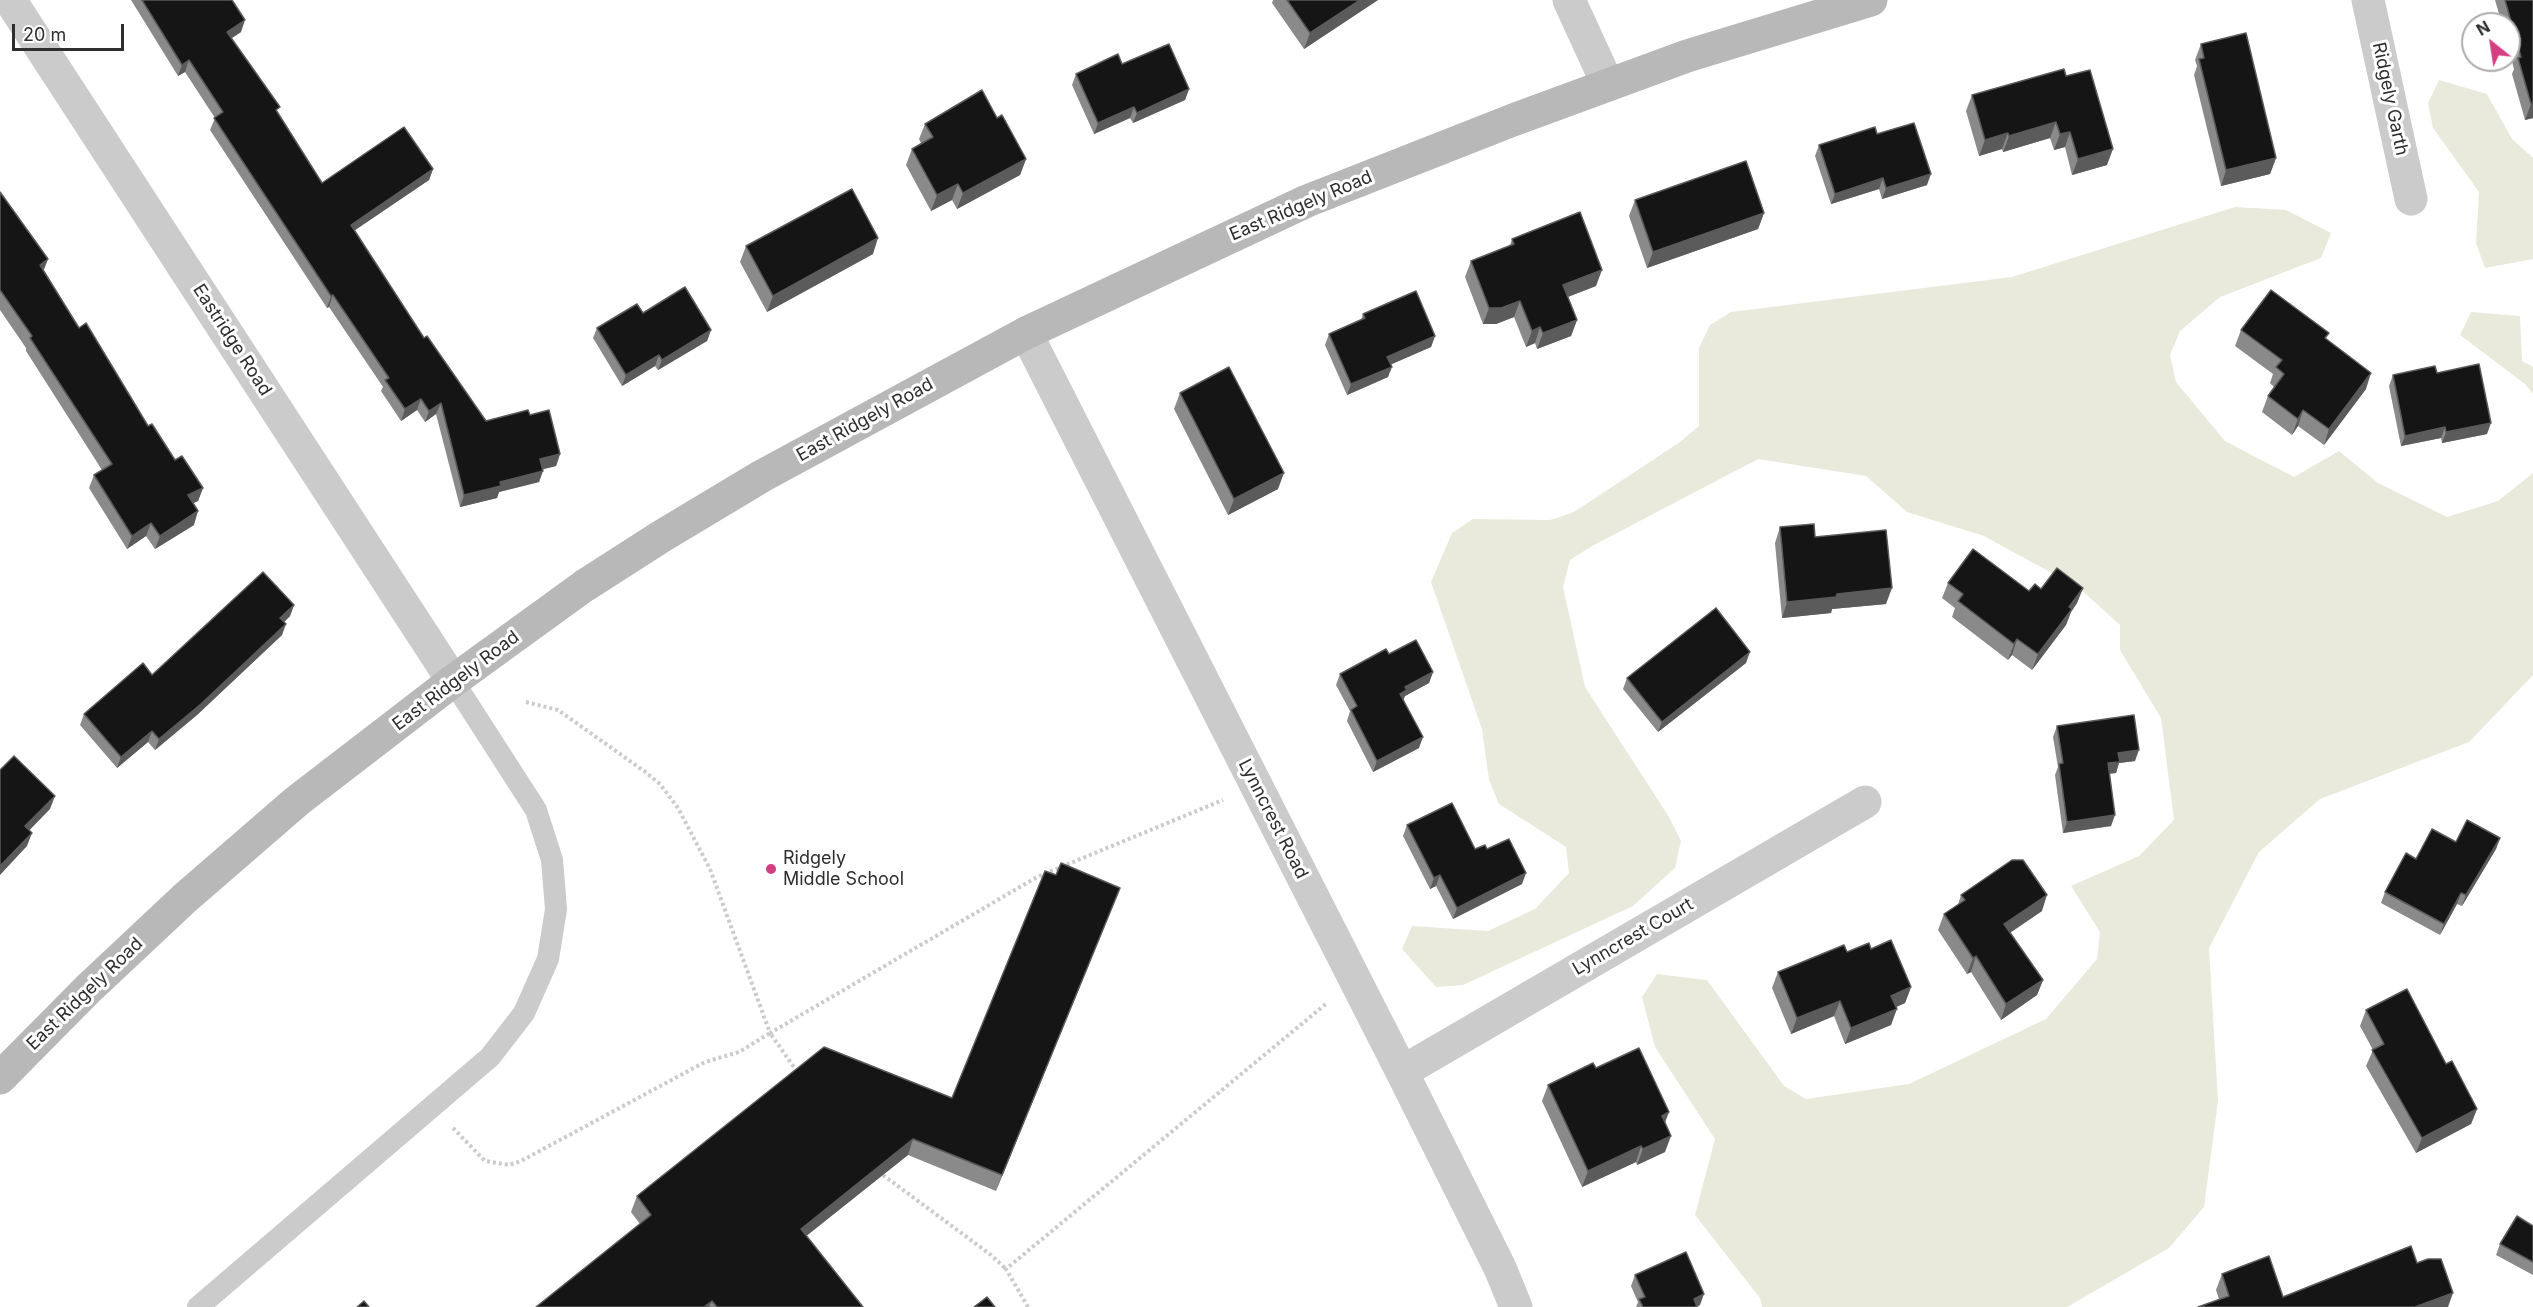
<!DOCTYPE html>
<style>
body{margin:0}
#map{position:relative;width:2533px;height:1307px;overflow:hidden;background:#fff;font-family:Inter,sans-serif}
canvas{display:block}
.north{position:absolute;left:2461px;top:12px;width:60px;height:60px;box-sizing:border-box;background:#fff;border:2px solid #ababab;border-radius:50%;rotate:330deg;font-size:16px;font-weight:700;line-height:24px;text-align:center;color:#2e2e2e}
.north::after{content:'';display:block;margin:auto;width:21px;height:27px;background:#d63e84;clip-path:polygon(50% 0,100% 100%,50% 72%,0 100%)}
.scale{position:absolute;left:12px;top:24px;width:112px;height:27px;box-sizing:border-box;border:3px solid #2e2e2e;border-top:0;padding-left:8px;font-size:18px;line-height:21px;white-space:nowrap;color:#2e2e2e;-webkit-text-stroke:4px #fff;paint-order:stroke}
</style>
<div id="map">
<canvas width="2533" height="1307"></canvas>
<div class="north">N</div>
<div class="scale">20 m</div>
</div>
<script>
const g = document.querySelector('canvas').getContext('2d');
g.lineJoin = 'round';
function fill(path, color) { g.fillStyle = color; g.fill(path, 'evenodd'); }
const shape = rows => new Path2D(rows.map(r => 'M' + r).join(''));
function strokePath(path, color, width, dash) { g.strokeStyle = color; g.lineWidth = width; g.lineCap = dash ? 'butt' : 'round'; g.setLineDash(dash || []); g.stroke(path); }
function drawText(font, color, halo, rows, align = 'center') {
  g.font = font + ' Inter,sans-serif'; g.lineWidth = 6; g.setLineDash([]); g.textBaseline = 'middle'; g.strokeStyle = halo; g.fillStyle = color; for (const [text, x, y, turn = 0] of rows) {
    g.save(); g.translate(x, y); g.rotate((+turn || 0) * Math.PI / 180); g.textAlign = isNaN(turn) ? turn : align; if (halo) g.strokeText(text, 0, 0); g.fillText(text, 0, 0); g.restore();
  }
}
const green = shape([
 [2439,80,2487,94,2512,139,2533,158,2533,259,2485,268,2476,243,2479,192,2433,128,2428,103],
 [2235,207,2286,210,2331,233,2321,258,2220,297,2180,331,2170,355,2176,382,2225,441,2294,477,2339,451,2378,483,2447,517,2498,501,2533,473,2533,675,2469,742,2320,799,2259,852,2209,948,2218,1101,2204,1207,2169,1248,2067,1307,1762,1307,1760,1298,1695,1215,1715,1139,1655,1047,1642,997,1657,974,1707,980,1784,1086,1806,1099,1909,1084,2046,1019,2097,959,2100,932,2071,886,2139,856,2174,820,2161,718,2120,650,2120,625,2079,588,1984,536,1907,512,1866,476,1758,459,1592,546,1570,560,1563,587,1585,687,1669,817,1681,841,1675,868,1633,906,1463,985,1436,987,1402,949,1412,926,1488,931,1535,909,1569,873,1566,847,1499,804,1489,780,1482,729,1431,582,1452,533,1473,519,1550,520,1574,512,1680,442,1699,426,1699,348,1710,325,1731,312,2012,277],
 [2471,312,2520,316,2522,361,2533,367,2533,394,2525,384,2460,335]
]);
const path = shape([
 [526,702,558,710,644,771,660,784,678,808,710,869,770,1033,1037,877,1223,800],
 [453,1128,485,1161,509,1165,521,1161,705,1062,739,1052,770,1033,798,1073],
 [883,1175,991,1255,1006,1269],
 [1028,1307,1006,1269,1327,1003]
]);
const lane = shape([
 [198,1307,490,1057,524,1013,548,959,556,909,552,860,536,810,453,681]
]);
const street = shape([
 [10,0,453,681],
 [1569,0,1608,85],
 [2368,0,2411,199],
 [1026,333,1402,1072,1500,1268,1516,1307],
 [1402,1072,1865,802]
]);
const secondary = shape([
 [0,1078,88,989,185,898,297,801,453,681,584,586,662,536,762,476,1026,333,1307,201,1513,120,1687,56,1871,0]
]);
const wall = shape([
 [131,0,232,0,241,32,231,38,278,113,322,183,433,169,429,180,354,231,424,338,486,421,530,415,560,454,556,466,543,469,539,482,499,492,497,498,460,507,436,414,425,422,417,410,401,421,381,391,383,387,329,307,327,308,210,130,215,118,185,72,178,76],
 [1273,0,1378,0,1304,49,1272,3],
 [2495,0,2533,0,2533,118,2525,120,2512,74,2514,69,2509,50,2509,24,2502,24],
 [2201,44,2276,158,2270,174,2221,186,2194,75,2197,66,2195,60],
 [1122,64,1189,89,1185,100,1133,123,1130,118,1094,134,1072,85,1076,74],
 [2066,76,2107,165,2072,175,2065,147,2054,150,2050,138,2003,152,2002,149,1979,156,1966,111,1972,95],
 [997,118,1026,159,1020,175,957,209,952,200,931,211,906,165,912,149,921,143,919,139,925,124],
 [1877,134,1927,185,1882,199,1879,189,1831,204,1815,156,1819,145],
 [0,192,48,259,43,271,79,328,148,426,175,460,203,488,198,501,193,503,194,525,155,549,146,536,127,549,89,488,94,475,102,470,26,351,26,348,0,310],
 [1635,200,1764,213,1758,229,1647,268,1629,216],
 [1512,239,1596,286,1568,297,1577,320,1571,336,1537,349,1535,343,1526,347,1514,317,1496,324,1483,324,1465,277,1471,261,1510,246],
 [746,246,873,254,767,312,740,262],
 [643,313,711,330,707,341,658,370,655,366,622,386,593,338,597,328],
 [1363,314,1435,336,1431,347,1391,364,1388,377,1347,395,1325,345,1329,334,1361,320],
 [2241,330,2327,339,2366,389,2324,445,2298,426,2292,435,2262,412,2268,396,2274,387,2270,383,2273,374,2235,346],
 [2437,373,2487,434,2442,443,2441,438,2401,446,2389,386,2393,375],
 [1180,393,1278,489,1228,515,1174,409],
 [1780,527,1815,537,1886,604,1832,609,1831,613,1782,618,1775,543],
 [1948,583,2029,591,2041,589,2083,588,2077,603,2071,612,2066,625,2032,670,2012,655,2008,660,1952,617,1955,608,1942,598],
 [294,605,290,616,284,622,282,635,197,715,155,750,148,742,117,768,80,725,84,714,152,675],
 [1389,654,1433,672,1429,683,1405,696,1403,699,1419,748,1373,772,1347,721,1350,711,1336,685,1340,674],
 [1746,663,1658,732,1623,689,1627,678],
 [2057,726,2135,761,2119,763,2116,773,2109,774,2111,826,2063,833,2055,775,2058,767,2053,737],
 [1407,825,1475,849,1487,849,1522,884,1453,919,1436,886,1430,889,1403,836],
 [2500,838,2496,849,2462,906,2457,904,2440,935,2381,903,2385,892,2416,859,2456,842],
 [1056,875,1120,888,996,1191,908,1155,806,1236,863,1307,536,1307,640,1224,631,1212,637,1196,952,1098],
 [1961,895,2042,911,2010,933,2043,980,2037,995,2001,1020,1971,972,1967,974,1938,930,1944,914,1958,905],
 [1871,949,1911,987,1905,1003,1896,1007,1891,1025,1845,1044,1834,1016,1791,1034,1772,988,1778,972,1847,952],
 [2366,1010,2477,1109,2471,1124,2416,1153,2366,1066,2373,1050,2360,1026],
 [1596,1068,1665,1123,1665,1152,1637,1165,1636,1162,1582,1187,1542,1101,1548,1085],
 [2533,1226,2533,1275,2496,1255,2500,1244],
 [2417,1263,2448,1307,2219,1299,2216,1290,2222,1274,2283,1297],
 [1635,1275,1700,1305,1697,1307,1636,1307,1638,1302,1631,1286]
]);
const shadedWall = shape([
 [1360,0,1378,0,1304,49,1310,33],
 [245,20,241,32,223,44,227,32],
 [189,60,185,72,178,76,182,65],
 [1189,89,1185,100,1133,123,1137,113],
 [2533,103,2533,118,2525,120,2531,104],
 [1134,107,1130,118,1094,134,1098,123],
 [2056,122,2050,138,2003,152,2009,136],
 [2070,132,2065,147,2054,150,2060,134],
 [2008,133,2002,149,1979,156,1985,140],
 [2113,149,2107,165,2072,175,2078,159],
 [2276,158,2270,174,2221,186,2226,170],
 [1026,159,1020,175,957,209,963,193],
 [433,169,429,180,346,236,351,225],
 [1931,174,1927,185,1882,199,1886,188],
 [1883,178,1879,189,1831,204,1835,194],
 [958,184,952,200,931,211,937,195],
 [1764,213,1758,229,1647,268,1653,252],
 [878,238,873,254,767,312,773,296],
 [48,259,43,272,40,265],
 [1602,270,1596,286,1557,301,1563,285],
 [333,295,329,307,327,308,331,296],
 [1520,301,1514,317,1496,324,1483,324,1489,308],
 [1577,320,1571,336,1537,349,1543,333],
 [1540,327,1535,343,1526,347,1532,331],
 [711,330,707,341,658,370,662,360],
 [1435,336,1431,347,1383,368,1387,357],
 [659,355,655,366,622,386,626,375],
 [1392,367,1388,377,1347,395,1351,384],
 [2371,373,2366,389,2324,445,2329,429],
 [421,399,417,410,401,421,405,409],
 [441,403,436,414,425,422,429,411],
 [2303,410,2298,426,2292,435,2298,419],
 [2491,423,2487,434,2442,443,2446,432],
 [2445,427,2441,438,2401,446,2405,436],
 [560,454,556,466,536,471,540,459],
 [543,471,539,482,499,492,497,498,460,507,464,495,500,482],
 [1284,473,1278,489,1228,515,1234,499],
 [203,488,198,501,183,508,188,495],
 [198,511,194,525,155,549,160,536],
 [151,523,146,536,127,549,132,536],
 [1892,588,1886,604,1832,609,1831,613,1782,618,1787,602,1837,594],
 [2083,588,2077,603,2071,612,2066,625,2032,670,2038,654,2069,607],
 [294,605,290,616,277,629,280,618],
 [286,624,282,635,197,715,155,750,159,739],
 [2017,639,2012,655,2008,660,2014,644],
 [1750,652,1746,663,1658,732,1662,722],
 [1433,672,1429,683,1405,696,1403,701,1400,694,1405,687],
 [152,731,148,742,117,768,121,757],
 [1423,737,1419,748,1373,772,1377,761],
 [2139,750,2135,761,2119,763,2116,773,2104,774,2108,763,2118,753],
 [55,796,50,809,20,840,25,826],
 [2115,815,2111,826,2063,833,2067,822],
 [32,833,27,846,0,875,0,866],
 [2500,838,2496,849,2462,906,2466,895],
 [1526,873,1522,884,1453,919,1457,908],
 [1440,875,1436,886,1430,889,1434,878],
 [1120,888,1114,903,996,1191,1002,1175],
 [2461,893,2457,904,2440,935,2444,924],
 [2047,895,2042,911,1999,940,2004,924],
 [1976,956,1971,972,1967,974,1973,958],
 [2043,980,2037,995,2001,1020,2006,1004],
 [1911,987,1905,1003,1885,1012,1891,996],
 [1840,1001,1834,1016,1791,1034,1797,1018],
 [1897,1009,1891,1025,1845,1044,1851,1028],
 [2477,1109,2471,1124,2416,1153,2422,1138],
 [1669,1112,1663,1128,1662,1116],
 [1671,1136,1665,1152,1637,1165,1643,1149],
 [913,1139,908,1155,795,1245,801,1229],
 [1641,1146,1636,1162,1582,1187,1588,1171],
 [2453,1293,2448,1307,2415,1307],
 [1704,1294,1700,1305,1696,1307,1694,1299],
 [712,1301,709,1307,704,1307]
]);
const building = shape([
 [142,0,232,0,245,20,227,32,280,107,276,110,322,183,404,127,433,169,351,225,424,338,427,336,486,421,528,410,530,415,549,410,560,454,540,459,543,471,500,482,501,486,464,495,441,403,429,411,421,399,405,409,385,380,389,378,333,295,331,296,214,118,223,112,189,60,182,65,142,0],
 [1287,0,1360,0,1310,33,1287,0],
 [2505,0,2533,0,2533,103,2531,104,2518,58,2521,57,2505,0],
 [2246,33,2276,158,2226,170,2199,59,2204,58,2201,44,2246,33],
 [1169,44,1189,89,1137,113,1134,107,1098,123,1076,74,1118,54,1122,64,1169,44],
 [2064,69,2066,76,2090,70,2113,149,2078,159,2070,132,2060,134,2056,122,2009,136,2008,133,1985,140,1972,95,2064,69],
 [982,90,997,118,1002,115,1026,159,963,193,958,184,937,195,912,149,933,137,925,124,982,90],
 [1914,123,1931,174,1886,188,1883,178,1835,194,1819,145,1875,127,1877,134,1914,123],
 [1746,161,1764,213,1653,252,1635,200,1746,161],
 [852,189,878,238,773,296,746,246,852,189],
 [0,192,48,259,40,265,79,328,86,323,148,426,152,424,175,460,182,456,203,488,188,495,198,511,160,536,151,523,132,536,94,475,112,464,30,338,32,336,0,290,0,192],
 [1580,212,1602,270,1563,285,1577,320,1543,333,1540,327,1532,331,1520,301,1501,308,1489,308,1471,261,1514,244,1512,239,1580,212],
 [685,287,711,330,662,360,659,355,626,375,597,328,637,304,643,313,685,287],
 [2271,290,2329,333,2325,338,2371,373,2329,429,2303,410,2298,419,2268,396,2284,374,2276,367,2282,360,2241,330,2271,290],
 [1416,291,1435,336,1387,357,1392,367,1351,384,1329,334,1365,318,1363,314,1416,291],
 [2479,364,2491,423,2446,432,2445,427,2405,436,2393,375,2435,366,2437,373,2479,364],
 [1229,367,1284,473,1234,499,1180,393,1229,367],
 [1814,524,1815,537,1886,530,1892,588,1837,594,1836,597,1787,602,1780,527,1814,524],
 [1973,549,2029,591,2035,584,2041,589,2057,568,2083,588,2069,607,2072,609,2038,654,2017,639,2014,644,1958,601,1963,594,1948,583,1973,549],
 [263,572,294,605,280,618,286,624,201,704,159,739,152,731,121,757,84,714,143,663,152,675,263,572],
 [1716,608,1750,652,1662,722,1627,678,1716,608],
 [1416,640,1433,672,1405,687,1407,690,1400,694,1423,737,1377,761,1351,710,1357,706,1340,674,1386,649,1389,654,1416,640],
 [2134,715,2139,750,2118,753,2120,762,2108,763,2115,815,2067,822,2059,764,2063,763,2057,726,2134,715],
 [14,756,55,796,25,826,32,833,0,866,0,770,14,756],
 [1452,803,1475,849,1485,845,1487,849,1509,839,1526,873,1457,908,1440,875,1434,878,1407,825,1452,803],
 [2467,820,2500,838,2466,895,2461,893,2444,924,2385,892,2406,853,2416,859,2432,829,2456,842,2467,820],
 [2012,860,2023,860,2047,895,2004,924,2043,980,2006,1004,1976,956,1973,958,1944,914,1965,900,1961,895,2012,860],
 [1061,863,1120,888,1002,1175,913,1139,801,1229,863,1307,717,1307,712,1301,704,1307,536,1307,651,1215,637,1196,824,1047,952,1098,1045,871,1056,875,1061,863],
 [1891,940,1911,987,1891,996,1897,1009,1851,1028,1840,1001,1797,1018,1778,972,1844,945,1847,952,1869,943,1871,949,1891,940],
 [2407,989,2446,1064,2452,1061,2477,1109,2422,1138,2372,1050,2384,1044,2366,1010,2407,989],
 [1639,1048,1669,1112,1662,1116,1671,1136,1643,1149,1641,1146,1588,1171,1548,1085,1593,1063,1596,1068,1639,1048],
 [2517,1216,2533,1226,2533,1262,2500,1244,2517,1216],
 [2411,1246,2417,1263,2428,1259,2441,1259,2453,1293,2415,1307,2198,1307,2229,1296,2222,1274,2269,1256,2283,1297,2411,1246],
 [1686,1252,1704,1294,1694,1299,1697,1307,1643,1307,1639,1299,1645,1297,1635,1275,1686,1252],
 [987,1297,995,1307,974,1307,987,1297],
 [364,1301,369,1307,357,1307,364,1301]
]);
const markers = [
 [771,869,6,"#d63e84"]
];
const streetNames = [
 ["Ridgely Garth",2390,99,78],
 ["East Ridgely Road",1301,206,-23],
 ["Eastridge Road",232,340,57],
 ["East Ridgely Road",865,420,-29],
 ["East Ridgely Road",456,681,-37],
 ["Lynncrest Road",1273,819,63],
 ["Lynncrest Court",1633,937,-30],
 ["East Ridgely Road",85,994,-44]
];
const poiNames = [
 ["Ridgely",783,859],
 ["Middle School",783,880]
];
fill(green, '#e9eadc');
strokePath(path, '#cbcbcb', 4, [3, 3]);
strokePath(lane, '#cbcbcb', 22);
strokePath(street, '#cbcbcb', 33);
strokePath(secondary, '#b8b8b8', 33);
fill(wall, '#8a8a8a');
fill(shadedWall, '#5b5b5b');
fill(building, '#151515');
strokePath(building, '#5b5b5b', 1.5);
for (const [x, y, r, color] of markers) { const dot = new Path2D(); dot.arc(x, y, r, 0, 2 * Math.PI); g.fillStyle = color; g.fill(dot); strokePath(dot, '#fff', 2); }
drawText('18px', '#2e2e2e', '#fff', streetNames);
drawText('18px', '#2e2e2e', '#fff', poiNames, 'left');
</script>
